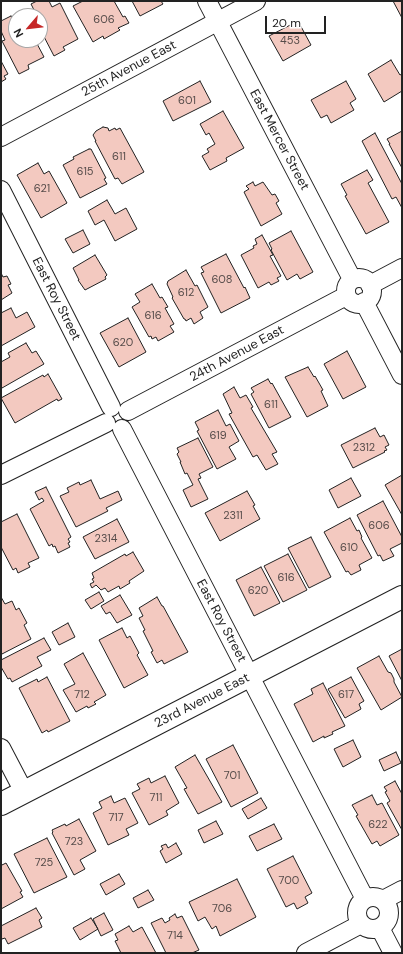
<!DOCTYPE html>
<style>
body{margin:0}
#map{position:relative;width:403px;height:954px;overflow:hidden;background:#fff;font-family:"DM Sans",sans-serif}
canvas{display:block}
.frame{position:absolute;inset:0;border:2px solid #222;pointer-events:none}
.north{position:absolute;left:8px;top:8px;width:40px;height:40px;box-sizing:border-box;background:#fff;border:1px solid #a7a7a7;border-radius:50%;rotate:242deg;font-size:11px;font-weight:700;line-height:16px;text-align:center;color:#222}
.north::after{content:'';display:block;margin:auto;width:14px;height:18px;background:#c62828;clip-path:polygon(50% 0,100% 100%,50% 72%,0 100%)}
.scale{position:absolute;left:265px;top:16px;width:61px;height:18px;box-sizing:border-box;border:2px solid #222;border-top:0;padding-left:5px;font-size:12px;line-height:14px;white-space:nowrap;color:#222;-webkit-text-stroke:3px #fff;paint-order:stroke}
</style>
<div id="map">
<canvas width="403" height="954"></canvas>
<div class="frame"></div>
<div class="north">N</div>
<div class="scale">20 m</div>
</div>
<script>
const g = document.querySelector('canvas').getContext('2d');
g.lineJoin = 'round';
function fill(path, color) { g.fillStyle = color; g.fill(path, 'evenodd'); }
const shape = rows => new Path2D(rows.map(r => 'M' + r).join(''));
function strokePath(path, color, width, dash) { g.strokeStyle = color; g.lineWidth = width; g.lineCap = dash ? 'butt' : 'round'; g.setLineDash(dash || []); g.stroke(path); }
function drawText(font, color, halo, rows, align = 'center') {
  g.font = font + ' "DM Sans",sans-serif'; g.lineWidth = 3; g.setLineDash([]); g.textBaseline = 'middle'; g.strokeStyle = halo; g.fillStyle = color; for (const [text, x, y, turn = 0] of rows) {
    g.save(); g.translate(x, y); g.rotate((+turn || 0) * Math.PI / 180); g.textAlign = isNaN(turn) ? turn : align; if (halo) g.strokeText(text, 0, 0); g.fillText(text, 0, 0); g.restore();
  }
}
const building = shape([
 [37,1,49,1,52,7,60,3,78,39,63,47,65,50,54,56,40,29,40,16,37,16,31,4,37,1],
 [83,1,114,1,123,17,125,16,129,23,118,28,120,30,104,39,103,36,93,42,73,6,83,1],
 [132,1,161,1,163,4,140,16,132,1],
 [393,1,402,1,402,18,393,1],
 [11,16,16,25,16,40,35,40,44,57,28,65,29,69,19,74,2,41,5,40,1,31,1,21,11,16],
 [298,21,311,45,283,61,269,36,298,21],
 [391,60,400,75,402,74,402,91,384,102,368,74,391,60],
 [1,61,8,74,4,76,6,79,1,82,1,61],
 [200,81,211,102,173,121,163,101,200,81],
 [346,81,356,99,350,103,354,110,331,123,327,115,321,118,311,100,346,81],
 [223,111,244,148,226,158,227,161,210,170,202,156,209,152,207,149,215,144,209,133,206,135,200,124,223,111],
 [103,127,108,128,109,131,115,128,116,130,120,128,144,172,122,184,118,178,115,179,95,141,96,141,93,135,96,131,103,127],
 [402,131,402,168,389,144,390,144,387,139,402,131],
 [375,133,402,184,402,208,396,197,392,199,362,141,375,133],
 [89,149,91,149,106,178,104,179,107,184,80,198,63,165,74,159,73,157,89,149],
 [38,163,44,174,49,171,67,203,41,218,17,175,38,163],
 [367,170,373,180,368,183,389,222,366,234,345,196,347,195,341,184,367,170],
 [253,182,255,186,263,182,272,195,275,194,279,201,276,203,282,214,261,226,244,192,249,189,246,186,253,182],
 [107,200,115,214,126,208,137,229,115,241,104,220,95,225,88,211,107,200],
 [83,230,90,244,73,253,65,239,83,230],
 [291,231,313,272,300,279,297,274,287,280,271,250,272,249,269,243,291,231],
 [262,235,273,255,270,256,281,276,277,278,279,281,271,285,269,282,258,288,241,255,254,248,253,246,257,244,255,239,262,235],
 [226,254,244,288,245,287,250,298,221,313,201,273,204,272,201,267,226,254],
 [95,255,107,275,105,277,106,279,85,290,78,280,79,280,73,268,95,255],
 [186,270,195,286,197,285,208,307,200,312,203,318,194,324,191,318,186,321,185,319,184,319,172,298,173,297,167,284,168,281,186,270],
 [1,273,3,277,7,276,11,284,8,285,12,293,1,300,1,273],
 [152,284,160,298,162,297,168,307,165,308,174,324,170,326,174,332,158,341,156,337,152,339,151,336,149,337,132,307,140,302,135,294,152,284],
 [11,308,16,318,27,312,35,327,1,346,1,313,11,308],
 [128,318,146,352,119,367,100,333,128,318],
 [26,343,32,353,36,351,44,364,2,388,1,386,1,362,10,357,8,353,26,343],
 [347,351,366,387,343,399,324,364,347,351],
 [308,367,314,377,315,376,323,390,321,391,328,406,307,417,285,377,308,367],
 [48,374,62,399,58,401,57,399,15,423,1,398,43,375,44,377,48,374],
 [268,379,271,384,272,383,291,417,269,428,251,394,254,392,251,388,268,379],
 [234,387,240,398,246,395,253,407,251,408,277,452,272,454,278,464,266,470,257,455,253,457,229,414,232,413,223,394,234,387],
 [218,410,226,426,230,424,239,441,229,447,236,459,217,469,197,431,199,430,195,422,218,410],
 [375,428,380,437,384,435,389,445,385,447,387,450,384,451,385,452,353,468,341,445,375,428],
 [198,438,213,467,199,474,201,478,198,479,208,499,191,507,183,490,193,485,187,473,185,474,180,462,181,462,177,454,179,452,177,448,198,438],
 [402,475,402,515,385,485,402,475],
 [351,478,361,496,338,508,329,490,351,478],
 [91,480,100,499,118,491,122,500,106,508,108,511,76,527,60,496,69,492,67,488,79,482,80,485,91,480],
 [46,487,71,537,68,539,70,542,68,543,70,547,58,553,55,546,53,547,52,544,49,546,30,509,44,501,42,498,39,500,35,492,46,487],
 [247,491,255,505,253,506,260,519,220,541,205,513,247,491],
 [383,501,402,537,402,543,390,549,394,556,383,561,380,555,378,556,357,515,383,501],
 [17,514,39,558,28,563,30,567,18,573,16,568,13,570,1,547,1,522,17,514],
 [350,518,357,531,359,530,362,537,361,538,372,558,359,565,361,570,351,575,348,571,346,572,324,532,350,518],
 [117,519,129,542,95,559,83,537,117,519],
 [311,537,331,577,309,588,288,548,311,537],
 [133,552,144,571,129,581,130,583,120,589,119,586,108,592,105,588,101,590,96,585,92,588,90,584,94,582,92,579,94,578,92,573,125,554,126,556,133,552],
 [288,554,307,590,283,602,264,566,288,554],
 [261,567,280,603,254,616,236,580,261,567],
 [99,592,104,601,91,609,85,600,99,592],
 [120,595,132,615,117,623,110,612,106,614,101,606,120,595],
 [1,597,5,604,12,601,16,610,19,608,27,623,24,625,31,639,2,654,1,652,1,597],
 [157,597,162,606,163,606,188,652,164,664,162,660,157,663,151,652,153,651,143,631,145,630,139,618,143,616,139,608,157,597],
 [68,623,75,637,59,645,52,632,68,623],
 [122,628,127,638,130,636,139,653,137,655,148,675,124,688,99,640,122,628],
 [44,638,51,650,37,657,42,666,12,682,10,678,8,679,1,667,1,660,44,638],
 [402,649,402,681,389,656,402,649],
 [83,653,106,695,94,702,96,704,88,708,87,706,76,712,63,690,75,684,64,664,83,653],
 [379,656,388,672,391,673,394,679,394,682,402,697,381,710,357,668,379,656],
 [47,677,70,721,48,732,47,730,42,733,19,688,37,679,38,682,47,677],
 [351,677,364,701,359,704,361,709,345,718,328,689,351,677],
 [323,683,345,726,332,732,333,734,324,738,324,736,313,742,294,704,313,694,311,689,323,683],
 [353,740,361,757,343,767,334,749,353,740],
 [233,745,258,793,231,807,206,759,233,745],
 [396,752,401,763,384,771,379,760,396,752],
 [195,755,222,802,198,814,184,789,187,788,175,767,195,755],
 [165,776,179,803,166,811,168,815,149,825,132,793,140,789,137,784,149,778,151,783,165,776],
 [395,781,402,794,402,830,387,803,390,801,385,792,387,791,384,787,395,781],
 [372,795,377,805,382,803,399,835,380,846,377,841,372,844,356,816,358,815,352,805,372,795],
 [111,796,114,803,125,798,138,823,126,829,129,835,108,845,93,813,102,808,99,802,111,796],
 [261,798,267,808,248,819,242,809,261,798],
 [79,819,96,851,80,860,85,869,74,875,52,833,53,832,52,830,65,824,66,826,79,819],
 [216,821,223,834,204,843,198,830,216,821],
 [274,824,282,839,257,851,249,836,274,824],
 [47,838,67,877,34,893,14,854,47,838],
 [176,843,182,854,166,863,160,851,163,849,161,846,166,844,168,848,176,843],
 [293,856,312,893,305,897,308,903,297,909,294,903,286,907,267,869,293,856],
 [1,863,2,865,6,863,22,891,20,892,23,897,1,909,1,863],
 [119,874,125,884,106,895,100,884,119,874],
 [237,879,256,917,220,936,216,926,212,929,205,917,198,921,189,902,237,879],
 [148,890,154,900,138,908,133,898,148,890],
 [36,908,42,918,39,920,42,927,8,944,5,938,2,939,1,936,1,926,36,908],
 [104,913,113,930,101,936,93,919,104,913],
 [175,914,177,918,182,916,199,950,192,953,166,953,151,923,162,918,165,923,170,920,169,918,175,914],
 [91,918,98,929,80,940,73,928,91,918],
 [129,926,133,932,142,927,156,953,121,953,115,941,118,940,115,934,129,926]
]);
const street = shape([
 [207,1,352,279],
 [1,137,256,1],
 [1,190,111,407],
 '346 291a13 13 0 1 1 26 0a13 13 0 1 1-26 0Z',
 [370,285,402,268],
 [364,302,402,375],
 [128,411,346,296],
 [122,429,365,899],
 [1,475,106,423],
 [1,748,24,792],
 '357 913a16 16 0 1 1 32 0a16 16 0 1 1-32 0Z',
 [383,900,402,890],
 [380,928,393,953],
 [306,953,361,924]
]);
const primary = shape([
 [1,804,402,597]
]);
const numberNames = [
 ["606",104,20],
 ["453",290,41],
 ["601",187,101],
 ["611",119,157],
 ["615",85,172],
 ["621",42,189],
 ["608",222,280],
 ["612",186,293],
 ["616",153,316],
 ["620",123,343],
 ["611",271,405],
 ["619",218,436],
 ["2312",364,448],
 ["2311",233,516],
 ["606",379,526],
 ["2314",106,539],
 ["610",349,548],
 ["616",286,578],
 ["620",258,591],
 ["712",82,695],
 ["617",346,695],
 ["701",232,776],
 ["711",156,798],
 ["717",116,818],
 ["622",378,825],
 ["723",74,842],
 ["725",44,863],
 ["700",289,881],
 ["706",222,909],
 ["714",175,936]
];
const streetNames = [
 ["25th Avenue East",129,69,-28],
 ["East Mercer Street",279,140,62],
 ["East Roy Street",56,299,63],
 ["24th Avenue East",237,354,-28],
 ["East Roy Street",221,621,62],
 ["23rd Avenue East",202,701,-27]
];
fill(building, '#f3c9c0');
strokePath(building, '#222', 1);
strokePath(street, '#222', 20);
strokePath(primary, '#222', 24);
strokePath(street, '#fff', 18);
strokePath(primary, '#fff', 22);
drawText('11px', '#564c4a', null, numberNames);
drawText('13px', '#222', '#fff', streetNames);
</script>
